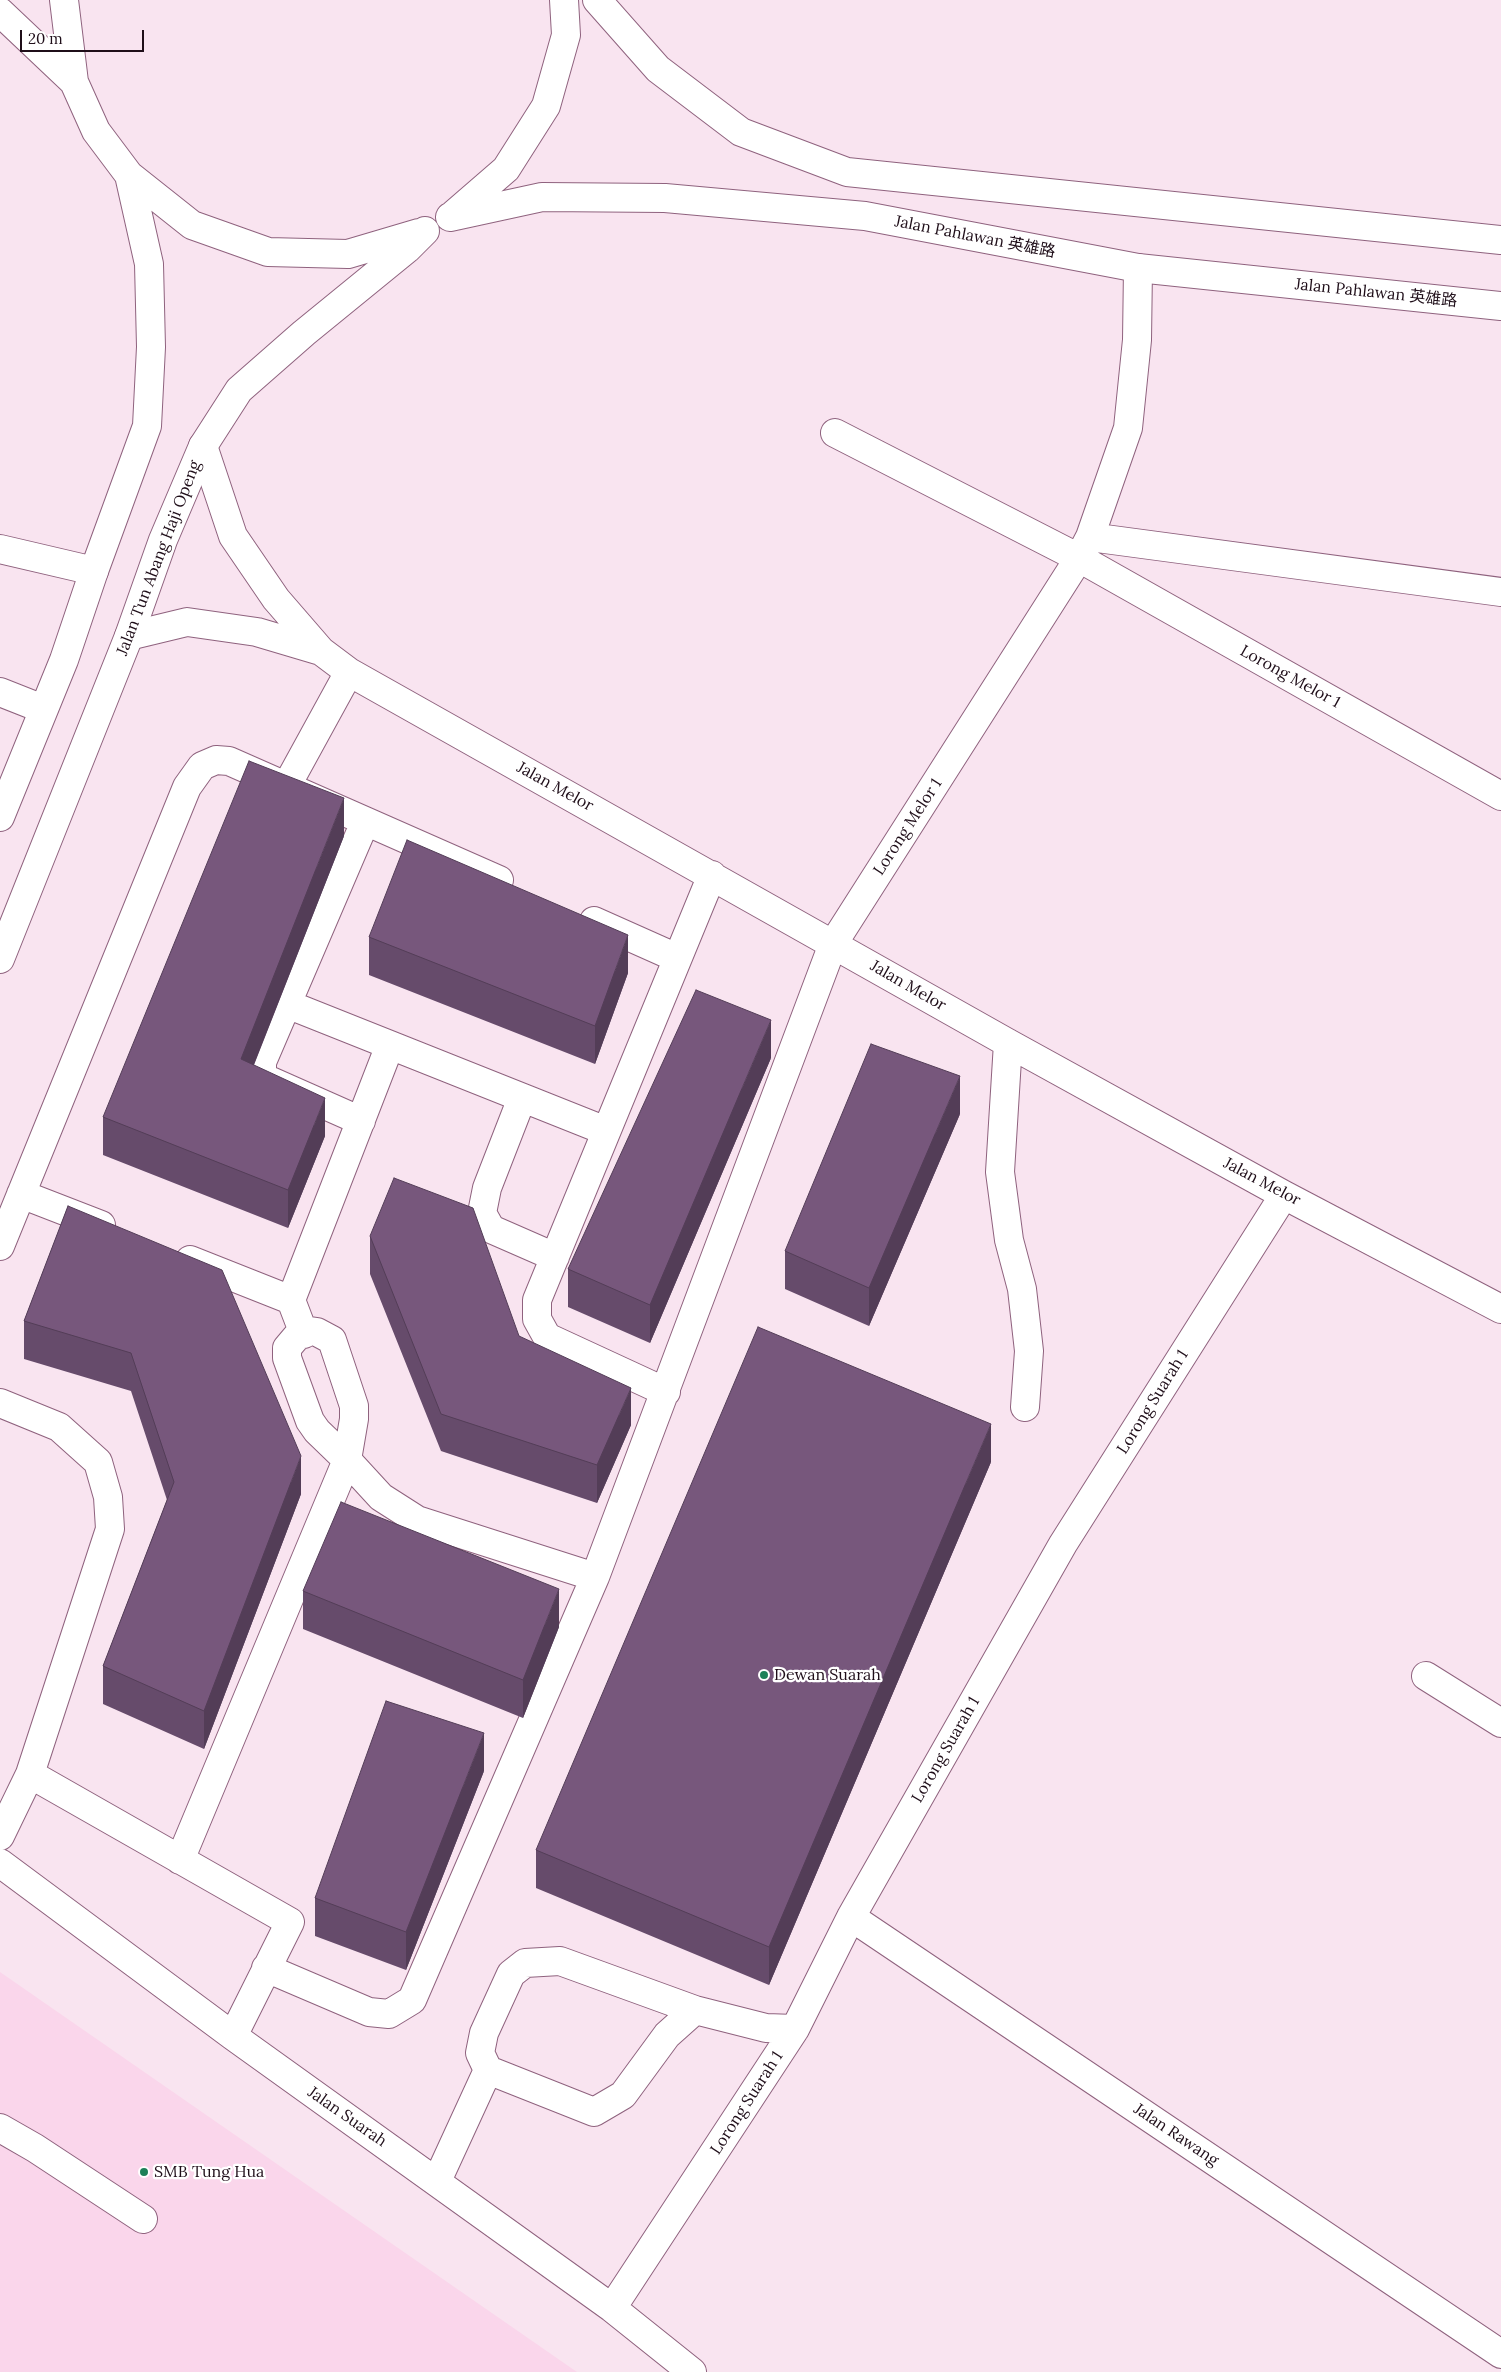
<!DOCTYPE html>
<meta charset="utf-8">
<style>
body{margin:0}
#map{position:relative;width:1501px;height:2372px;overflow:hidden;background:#f9e4f0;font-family:Lora,serif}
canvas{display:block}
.scale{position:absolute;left:20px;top:30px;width:124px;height:22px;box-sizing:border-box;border:2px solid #1f0e19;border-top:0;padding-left:6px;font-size:15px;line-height:18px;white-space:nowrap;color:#1f0e19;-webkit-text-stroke:4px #fff;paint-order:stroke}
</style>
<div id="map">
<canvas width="1501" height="2372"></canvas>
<div class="scale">20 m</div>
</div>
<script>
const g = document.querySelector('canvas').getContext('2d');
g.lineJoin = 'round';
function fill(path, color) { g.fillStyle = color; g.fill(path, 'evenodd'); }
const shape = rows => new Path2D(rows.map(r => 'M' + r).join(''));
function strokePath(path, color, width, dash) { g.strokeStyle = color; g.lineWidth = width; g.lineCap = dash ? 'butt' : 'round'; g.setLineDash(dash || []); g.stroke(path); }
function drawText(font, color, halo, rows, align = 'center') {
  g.font = font + ' Lora,"Noto Sans SC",serif'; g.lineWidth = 4.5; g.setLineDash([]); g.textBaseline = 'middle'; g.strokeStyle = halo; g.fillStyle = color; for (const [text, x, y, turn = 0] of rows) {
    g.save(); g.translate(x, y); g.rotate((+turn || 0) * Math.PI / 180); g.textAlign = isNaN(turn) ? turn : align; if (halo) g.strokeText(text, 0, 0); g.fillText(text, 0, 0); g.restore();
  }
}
const built = shape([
 [0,1972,577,2372,0,2372]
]);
const minor = shape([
 [835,433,1079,558,1501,796],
 [203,446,233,536,276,599,321,651,349,672,1008,1043,1284,1195,1501,1309],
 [1090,537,1501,592],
 [0,549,94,571],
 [129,636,187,622,257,632,321,651],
 [0,692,43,709],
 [286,787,349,672],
 [594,921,677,958],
 [287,1004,606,1131],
 [1008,1043,1000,1172,1009,1240,1022,1289,1029,1351,1025,1407],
 [522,1098,487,1188,482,1213,491,1229,555,1257],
 [361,1121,264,1078,262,1070,262,1062,365,822],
 [21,1194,101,1225],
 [0,1246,187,787,202,766,216,760,229,761,499,880],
 [190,1260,291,1300],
 [304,1334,291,1300,390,1045],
 [666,1392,547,1337,537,1319,537,1300,712,875],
 [0,1403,59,1427,98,1462,108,1497,110,1529,30,1774,0,1836],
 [1426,1676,1501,1723],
 [30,1774,290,1922,233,2036],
 [180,1860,347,1460,354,1419,354,1406,332,1340,317,1332,310,1331,298,1335,287,1348,287,1358,310,1421,317,1431,347,1460,381,1497,417,1520,595,1577],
 [0,1863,233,2036,612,2308,692,2372],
 [851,1917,1501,2354],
 [266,1968,369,2012,389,2014,412,2000,595,1577,833,944,1079,558,1090,537,1128,428,1137,340,1138,268],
 [695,2010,667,2035,623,2095,594,2112,488,2070,480,2053,484,2033,511,1974,525,1963,560,1961,695,2010,766,2028,795,2029],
 [0,2128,35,2148,143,2219],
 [437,2181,488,2070],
 [612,2308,795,2029,851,1917,1063,1544,1284,1195]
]);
const major = shape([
 [64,0,74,82,96,131,129,175,192,225,268,252,348,254,419,233],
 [597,0,658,69,741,132,847,172,1501,240],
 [0,12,74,82],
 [454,214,506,169,546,106,566,35,564,0],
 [450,217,542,197,665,198,865,216,1138,268,1501,306],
 [0,817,64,660,94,571,147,426,151,347,149,264,129,175],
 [0,959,129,636,163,540,203,446,239,390,304,333,407,249,425,231]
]);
const wall = shape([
 [344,836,254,1065,325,1136,288,1228,103,1155,103,1117],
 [369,937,628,973,595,1064,369,975],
 [771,1058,650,1343,568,1307,568,1269],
 [960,1114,869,1326,785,1289,785,1251],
 [68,1206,301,1494,204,1749,103,1704,103,1666,167,1500,131,1391,24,1359,24,1321],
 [370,1236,519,1336,631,1425,597,1503,441,1451,370,1274],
 [991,1462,769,1985,536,1888,536,1850],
 [303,1591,559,1627,523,1718,303,1629],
 [484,1771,406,1970,315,1936,315,1898]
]);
const shadedWall = shape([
 [344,798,344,836,241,1097,241,1059],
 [628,935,628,973,595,1064,595,1026],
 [771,1020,771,1058,650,1343,650,1305],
 [960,1076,960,1114,869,1326,869,1288],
 [325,1098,325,1136,288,1228,288,1190],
 [631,1388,631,1425,597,1503,597,1465],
 [991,1424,991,1462,769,1985,769,1947],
 [301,1456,301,1494,204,1749,204,1711],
 [559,1589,559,1627,523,1718,523,1680],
 [484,1733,484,1771,406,1970,406,1932]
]);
const building = shape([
 [249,761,344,798,241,1059,325,1098,288,1190,103,1117,249,761],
 [407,840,628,935,595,1026,369,937,407,840],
 [696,990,771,1020,650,1305,568,1269,696,990],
 [871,1044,960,1076,869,1288,785,1251,871,1044],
 [394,1178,473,1208,519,1336,631,1388,597,1465,441,1414,370,1236,394,1178],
 [68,1206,222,1270,301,1456,204,1711,103,1666,174,1482,131,1353,24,1321,68,1206],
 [758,1327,991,1424,769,1947,536,1850,758,1327],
 [341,1502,559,1589,523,1680,303,1591,341,1502],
 [386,1701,484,1733,406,1932,315,1898,386,1701]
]);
const markers = [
 [764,1675,5,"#1d8058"],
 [144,2172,5,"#1d8058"]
];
const streetNames = [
 ["Jalan Pahlawan 英雄路",975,237,11],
 ["Jalan Pahlawan 英雄路",1376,293,6],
 ["Jalan Tun Abang Haji Openg",159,558,-69],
 ["Lorong Melor 1",1290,677,29],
 ["Jalan Melor",555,787,29],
 ["Lorong Melor 1",908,827,-57],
 ["Jalan Melor",908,986,30],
 ["Jalan Melor",1262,1182,28],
 ["Lorong Suarah 1",1153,1402,-58],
 ["Lorong Suarah 1",946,1750,-60],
 ["Lorong Suarah 1",747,2103,-57],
 ["Jalan Suarah",347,2117,35],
 ["Jalan Rawang",1176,2135,34]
];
const poiNames = [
 ["Dewan Suarah",774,1675],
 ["SMB Tung Hua",154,2172]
];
fill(built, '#fad6eb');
strokePath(minor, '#8f627e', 30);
strokePath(major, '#8f627e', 30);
strokePath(minor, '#fff', 28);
strokePath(major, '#fff', 28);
fill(wall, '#664b6b');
fill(shadedWall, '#533d57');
fill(building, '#77577c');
strokePath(building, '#533d57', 1);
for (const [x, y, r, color] of markers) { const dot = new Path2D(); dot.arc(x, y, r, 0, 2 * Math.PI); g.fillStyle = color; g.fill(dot); strokePath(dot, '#fff', 2); }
drawText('16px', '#1f0e19', '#fff', streetNames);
drawText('16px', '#1f0e19', '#fff', poiNames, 'left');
</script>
